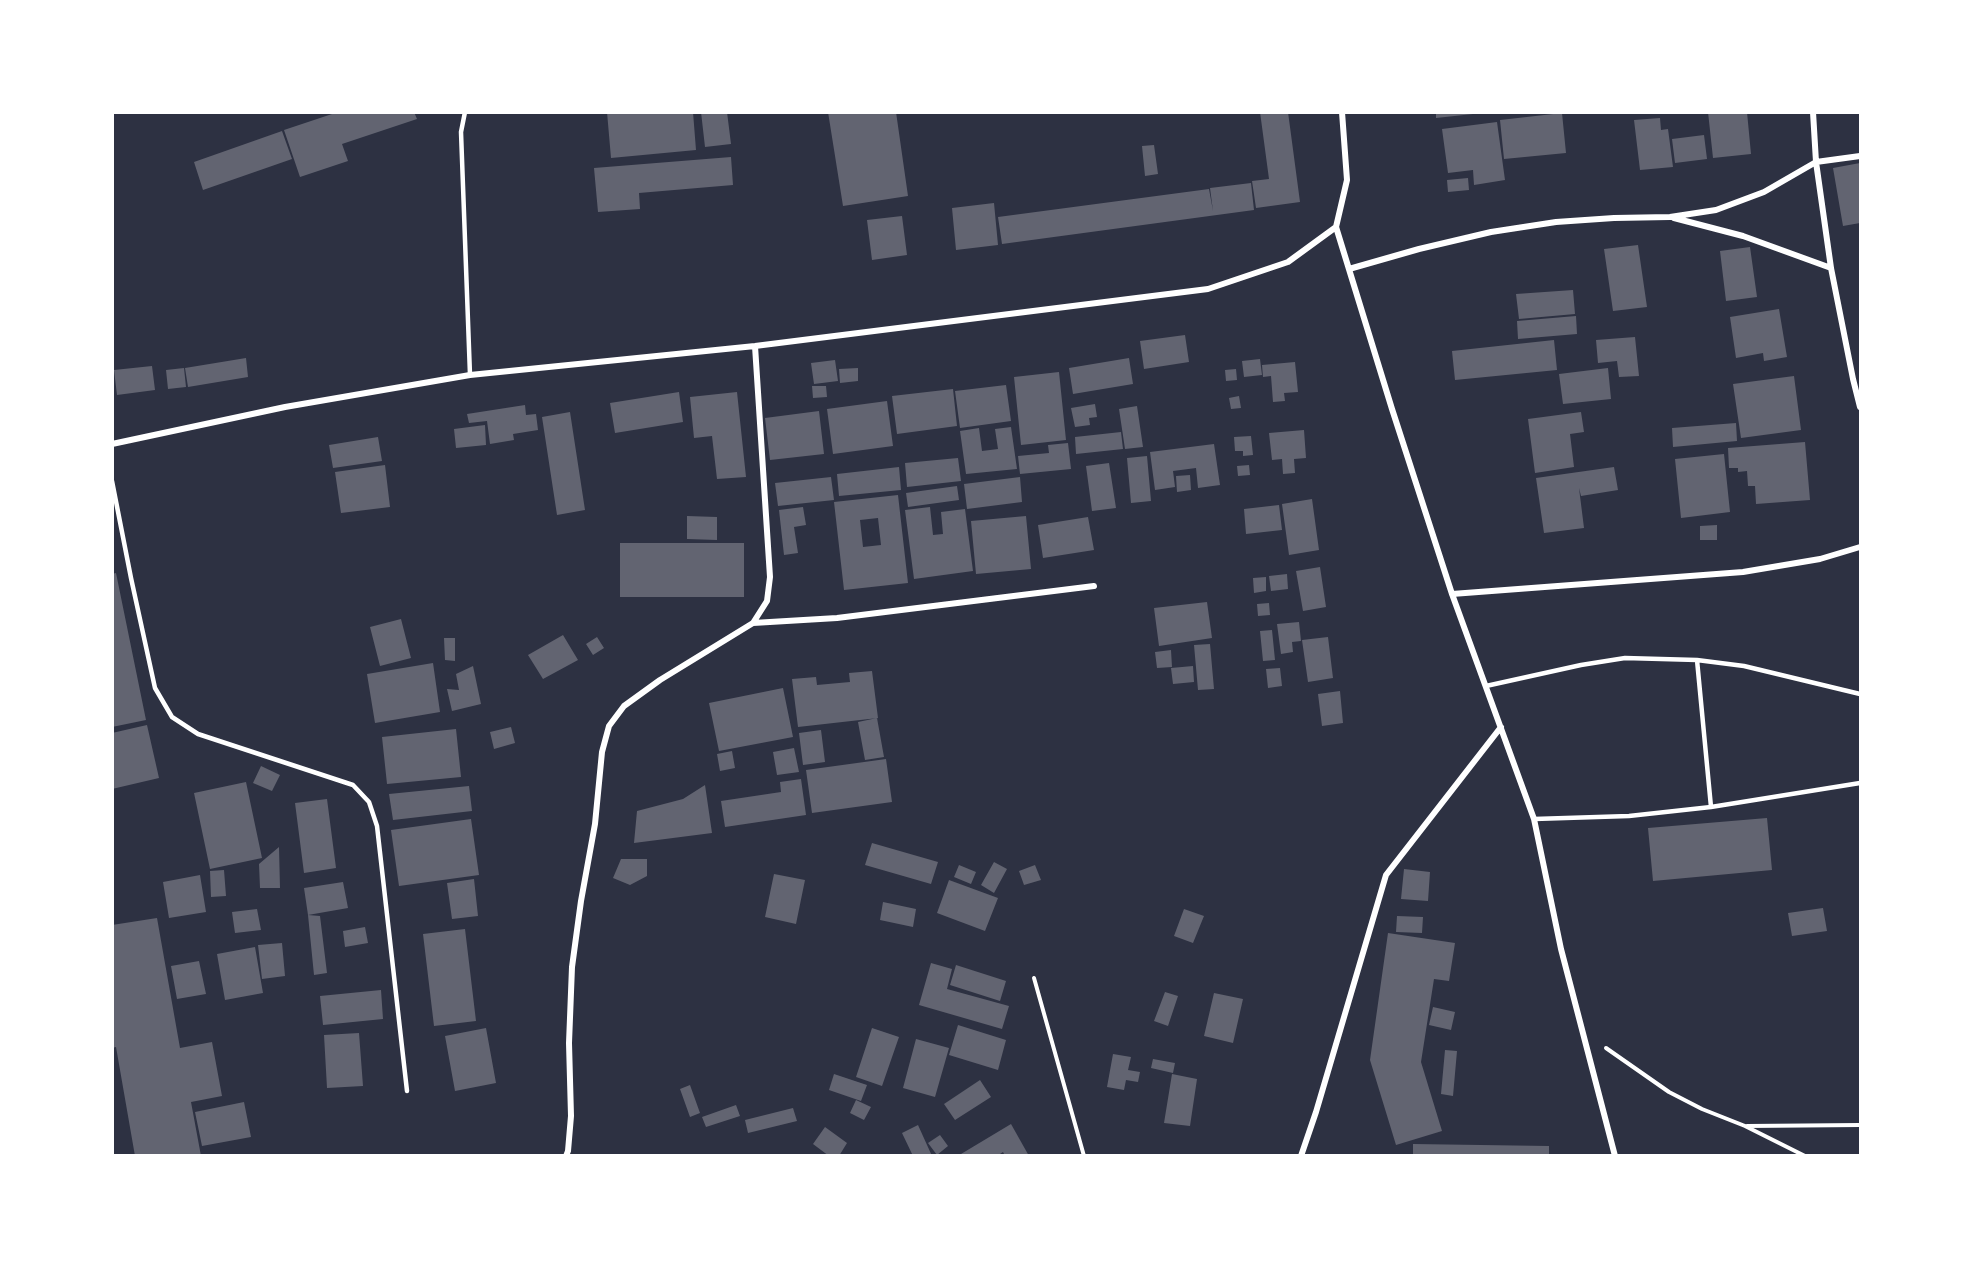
<!DOCTYPE html>
<style>
body{margin:0}
#map{position:relative;width:1973px;height:1268px;overflow:hidden;background:#2d3142;font-family:Barlow,sans-serif}
canvas{display:block}
.frame{position:absolute;inset:0;border:114px solid #fff;pointer-events:none}
</style>
<div id="map">
<canvas width="1973" height="1268"></canvas>
<div class="frame"></div>
</div>
<script>
const g = document.querySelector('canvas').getContext('2d');
g.lineJoin = 'round';
function fill(path, color) { g.fillStyle = color; g.fill(path, 'evenodd'); }
const shape = rows => new Path2D(rows.map(r => 'M' + r).join(''));
function strokePath(path, color, width, dash) { g.strokeStyle = color; g.lineWidth = width; g.lineCap = dash ? 'butt' : 'round'; g.setLineDash(dash || []); g.stroke(path); }
const building = shape([
 [338,112,414,112,417,119,342,144,348,161,300,177,284,130],
 [607,112,693,112,696,150,611,158],
 [701,112,727,112,731,144,705,147],
 [828,112,896,112,908,196,843,206],
 [1260,112,1288,112,1300,202,1256,208,1252,181,1269,179],
 [1436,112,1473,112,1473,114,1436,118],
 [1708,112,1747,112,1751,154,1713,158],
 [1562,113,1566,153,1504,159,1500,120],
 [1660,118,1661,130,1668,129,1673,167,1640,170,1634,120],
 [1497,122,1505,180,1474,185,1473,170,1448,173,1442,129],
 [282,131,292,159,203,190,194,162],
 [1704,135,1707,159,1675,163,1672,139],
 [1154,145,1158,174,1145,176,1142,146],
 [731,157,733,185,639,193,640,209,598,212,594,168],
 [1860,163,1860,223,1843,226,1833,168],
 [1468,178,1469,190,1448,192,1447,180],
 [1251,183,1254,210,1002,244,998,217,1209,189,1213,211,1210,188],
 [994,203,998,245,956,250,952,208],
 [902,216,907,255,872,260,867,220],
 [1638,245,1647,307,1613,311,1604,249],
 [1750,247,1757,297,1726,301,1720,251],
 [1573,290,1575,314,1519,319,1516,294],
 [1779,309,1787,357,1764,361,1763,353,1736,358,1730,317],
 [1576,316,1577,334,1518,339,1517,321],
 [1185,335,1189,362,1144,369,1140,341],
 [1635,337,1639,376,1619,377,1617,361,1598,363,1596,340],
 [1554,340,1557,370,1455,380,1452,351],
 [246,358,248,377,188,387,185,368],
 [1129,358,1133,384,1073,394,1069,368],
 [1260,359,1262,375,1244,377,1242,361],
 [835,360,838,381,814,384,811,363],
 [1295,362,1298,392,1284,393,1285,401,1273,402,1271,376,1263,377,1262,365],
 [152,366,155,390,117,395,114,370],
 [184,368,186,387,168,389,166,370],
 [858,368,858,381,840,383,839,369],
 [1608,368,1611,399,1563,404,1559,374],
 [1236,369,1237,380,1226,381,1225,370],
 [1059,372,1066,440,1021,445,1014,377],
 [1794,376,1801,430,1741,438,1733,384],
 [1006,385,1011,421,960,428,955,391],
 [812,386,826,386,827,397,813,398],
 [953,389,957,426,897,434,892,396],
 [679,392,683,422,615,433,610,403],
 [737,392,746,477,717,479,712,436,694,438,690,397],
 [1239,396,1241,408,1231,409,1229,398],
 [887,401,893,446,833,454,827,409],
 [1095,404,1097,417,1089,418,1090,425,1075,427,1071,408],
 [525,405,526,415,536,414,538,430,513,434,514,440,490,444,487,421,469,423,467,414],
 [1137,406,1143,447,1125,449,1119,409],
 [819,411,824,454,770,460,765,418],
 [570,412,585,510,557,515,542,417],
 [1581,412,1584,432,1570,434,1574,467,1535,473,1528,419],
 [1736,423,1737,441,1673,447,1672,428],
 [485,425,486,445,456,448,454,429],
 [1011,427,1017,469,966,474,960,431,979,428,982,451,998,449,995,429],
 [1304,430,1306,458,1294,459,1295,473,1283,474,1282,459,1272,460,1269,433],
 [1121,432,1123,449,1076,454,1075,437],
 [1251,436,1253,455,1243,456,1243,451,1235,451,1234,437],
 [378,437,382,461,333,468,329,445],
 [1805,442,1810,500,1756,504,1755,486,1748,486,1747,471,1738,472,1738,468,1729,468,1728,448],
 [1068,443,1071,469,1020,474,1018,456,1049,453,1048,445],
 [1214,444,1220,485,1198,488,1196,468,1173,471,1175,487,1155,490,1150,452],
 [1724,454,1730,512,1681,518,1675,459],
 [1147,456,1151,501,1131,503,1127,458],
 [958,458,961,481,907,487,905,463],
 [1109,463,1116,508,1092,511,1086,466],
 [385,465,390,507,341,513,335,472],
 [1249,465,1250,475,1238,476,1237,466],
 [899,467,901,490,839,496,837,474],
 [1614,467,1618,490,1581,496,1579,488,1584,528,1544,533,1536,478],
 [1190,475,1191,490,1177,492,1176,476],
 [831,477,834,500,778,506,775,483],
 [1020,477,1022,502,967,509,964,484],
 [957,486,959,500,908,507,906,493],
 [898,495,908,583,844,590,834,502],
 [878,518,881,545,863,547,860,520],
 [1312,499,1319,550,1289,555,1282,504],
 [1279,505,1282,530,1246,534,1244,509],
 [803,507,806,525,794,527,798,553,784,555,779,510],
 [930,507,933,535,943,534,941,512,965,509,973,571,914,579,905,510],
 [687,516,717,517,717,540,687,539],
 [1026,516,1031,569,976,574,971,521],
 [1088,517,1094,550,1043,558,1038,525],
 [1717,525,1717,540,1700,540,1700,526],
 [620,543,744,543,744,597,620,597],
 [1320,567,1326,607,1303,611,1296,571],
 [116,573,146,720,112,727,112,701,114,701,112,691,112,574],
 [1287,574,1288,589,1271,591,1269,576],
 [1266,577,1266,591,1254,593,1253,578],
 [1207,602,1212,638,1159,646,1154,608],
 [1269,603,1270,615,1258,616,1257,604],
 [401,619,411,658,380,666,370,627],
 [1299,622,1301,641,1292,642,1293,652,1281,654,1277,624],
 [1272,630,1275,660,1263,661,1260,631],
 [563,635,578,660,543,679,528,655],
 [597,637,604,648,593,655,586,644],
 [1328,637,1333,678,1308,682,1302,640],
 [444,638,455,638,455,661,445,660],
 [1210,644,1214,689,1198,690,1194,645],
 [1171,650,1172,667,1157,668,1155,652],
 [433,663,440,712,375,723,367,674],
 [473,666,481,704,452,711,447,689,459,690,456,674],
 [1193,666,1194,682,1173,684,1171,668],
 [1280,668,1282,686,1268,688,1266,669],
 [872,671,878,718,798,727,792,679,816,677,817,685,850,682,849,673],
 [783,688,793,737,719,751,709,703],
 [1340,691,1343,723,1322,726,1318,694],
 [877,718,884,757,865,760,858,722],
 [147,725,159,778,112,789,112,733],
 [511,727,515,743,494,749,490,732],
 [456,729,461,777,387,784,382,737],
 [821,730,825,762,803,765,799,733],
 [794,748,799,772,777,775,773,752],
 [732,751,735,768,720,771,717,754],
 [886,759,892,802,812,813,806,770],
 [261,766,280,775,272,791,253,783],
 [801,779,806,815,725,827,721,801,781,792,780,782],
 [246,782,262,858,210,869,194,793],
 [705,785,712,833,634,843,637,811,683,799],
 [469,786,472,811,393,820,389,794],
 [327,799,336,868,304,873,295,803],
 [1767,818,1772,870,1653,881,1648,828],
 [471,819,479,875,399,886,391,830],
 [872,843,938,862,931,884,865,865],
 [279,847,280,888,260,888,259,864],
 [621,859,647,859,647,876,630,885,613,878],
 [994,862,1007,869,994,893,981,885],
 [959,865,976,872,971,884,954,877],
 [1035,865,1041,880,1024,885,1019,871],
 [1404,869,1430,872,1428,901,1401,899],
 [224,870,226,896,211,897,210,871],
 [774,874,805,880,796,924,765,917],
 [200,875,206,912,169,918,163,882],
 [474,879,478,916,452,919,447,883],
 [949,880,998,898,985,931,937,913],
 [343,882,348,908,308,915,304,888],
 [883,902,916,909,913,927,880,920],
 [1823,908,1827,931,1792,936,1788,913],
 [257,909,261,930,235,933,232,912],
 [1184,909,1204,916,1193,943,1174,936],
 [308,915,320,916,327,973,314,975],
 [1397,916,1423,917,1422,933,1396,932],
 [157,918,180,1048,212,1042,222,1096,191,1102,201,1156,135,1156,116,1047,112,1048,112,925],
 [365,927,368,943,345,947,343,931],
 [465,929,476,1021,434,1026,423,934],
 [1388,933,1455,943,1449,981,1434,979,1421,1062,1442,1131,1396,1145,1370,1060],
 [282,943,285,976,262,979,258,945],
 [255,947,263,993,225,1000,217,954],
 [199,961,206,994,177,999,171,966],
 [931,963,952,969,947,989,1009,1006,1002,1029,919,1005],
 [956,965,1006,981,1000,1001,950,985],
 [381,990,383,1019,323,1025,320,996],
 [1165,992,1178,996,1168,1026,1154,1021],
 [1214,993,1243,999,1233,1043,1204,1036],
 [1433,1007,1455,1012,1451,1030,1429,1025],
 [958,1025,1006,1040,998,1070,949,1055],
 [486,1028,496,1083,455,1091,445,1036],
 [872,1028,899,1037,882,1086,856,1077],
 [359,1033,363,1086,327,1088,324,1035],
 [916,1039,949,1048,935,1097,903,1088],
 [1445,1050,1457,1051,1453,1096,1441,1094],
 [1113,1054,1131,1057,1128,1070,1140,1072,1138,1082,1126,1080,1124,1090,1107,1087],
 [1153,1059,1175,1063,1173,1073,1151,1068],
 [834,1074,867,1085,861,1101,829,1090],
 [1172,1074,1197,1079,1190,1126,1164,1123],
 [980,1080,991,1097,955,1120,944,1104],
 [690,1085,700,1113,690,1117,680,1089],
 [856,1100,871,1107,864,1120,850,1113],
 [244,1102,251,1137,202,1146,195,1112],
 [736,1105,740,1116,706,1127,702,1117],
 [793,1108,797,1121,748,1133,745,1120],
 [1011,1124,1029,1156,1005,1156,1003,1152,997,1156,962,1156,961,1154],
 [918,1125,932,1156,913,1156,902,1133],
 [825,1127,847,1143,839,1156,829,1156,813,1144],
 [940,1135,948,1146,937,1155,928,1143],
 [1413,1144,1549,1146,1549,1156,1413,1156]
]);
const path = shape([
 [1034,978,1084,1156],
 [1606,1048,1669,1092,1702,1109,1745,1126,1805,1156],
 [1747,1126,1860,1125]
]);
const service = shape([
 [465,112,461,132,470,375],
 [112,481,131,578,155,688,172,717,198,734,353,785,369,802,377,826,407,1091],
 [1697,660,1711,807],
 [1486,686,1581,665,1625,658,1697,660,1744,666,1860,694],
 [1534,819,1629,816,1711,807,1860,783]
]);
const minor = shape([
 [1860,156,1816,162,1831,268,1853,379,1860,407],
 [1674,218,1743,236,1831,268],
 [1336,227,1392,409,1452,594,1534,819,1561,949,1615,1156],
 [1349,269,1419,249,1491,232,1556,222,1614,218,1670,217,1716,210,1764,192,1816,162,1813,112],
 [112,444,285,407,470,375,755,346,1208,289,1288,262,1336,227,1347,180,1342,112],
 [1452,594,1743,572,1820,559,1860,547],
 [753,623,837,618,1094,586],
 [566,1156,568,1151,571,1116,569,1043,572,967,581,901,595,824,602,752,609,726,624,706,660,680,753,623,767,601,770,577,755,346],
 [1301,1156,1316,1112,1386,875,1501,727]
]);
fill(building, '#626471');
strokePath(path, '#fff', 4);
strokePath(service, '#fff', 4.5);
strokePath(minor, '#fff', 6);
</script>
